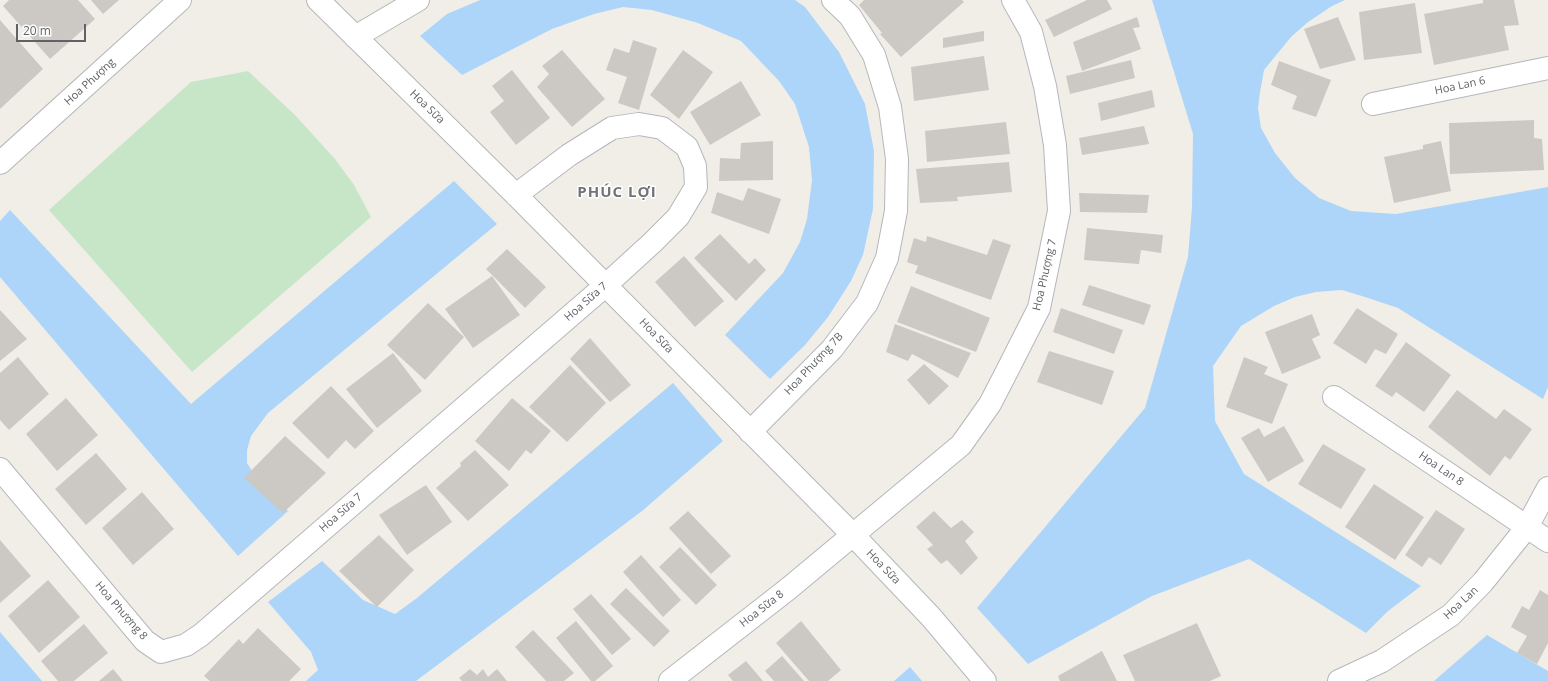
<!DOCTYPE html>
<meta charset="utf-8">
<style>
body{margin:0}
#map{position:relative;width:1548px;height:681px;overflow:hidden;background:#f0eee7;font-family:"Open Sans",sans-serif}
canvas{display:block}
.scale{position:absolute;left:16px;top:24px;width:70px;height:18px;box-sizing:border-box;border:2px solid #5f6267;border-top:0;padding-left:5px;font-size:12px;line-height:14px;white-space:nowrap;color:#5f6267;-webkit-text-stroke:3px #fff;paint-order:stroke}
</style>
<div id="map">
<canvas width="1548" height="681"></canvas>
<div class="scale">20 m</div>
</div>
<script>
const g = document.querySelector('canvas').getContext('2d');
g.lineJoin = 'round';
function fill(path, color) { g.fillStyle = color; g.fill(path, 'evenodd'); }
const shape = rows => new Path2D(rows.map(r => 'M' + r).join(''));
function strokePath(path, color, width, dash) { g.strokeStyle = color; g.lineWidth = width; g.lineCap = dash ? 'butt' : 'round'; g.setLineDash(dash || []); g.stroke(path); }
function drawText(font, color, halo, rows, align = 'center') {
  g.font = font + ' "Open Sans",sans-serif'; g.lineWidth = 3; g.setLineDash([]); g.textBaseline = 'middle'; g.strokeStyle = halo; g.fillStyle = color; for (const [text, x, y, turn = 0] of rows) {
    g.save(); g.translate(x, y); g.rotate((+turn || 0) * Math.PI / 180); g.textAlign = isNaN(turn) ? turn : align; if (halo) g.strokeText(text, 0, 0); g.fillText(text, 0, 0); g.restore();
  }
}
const green = shape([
 [248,71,294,114,335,159,354,185,371,217,192,372,49,210,191,82]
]);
const water = shape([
 [480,0,795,0,805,7,839,52,865,104,874,151,873,209,863,255,851,281,828,317,805,345,770,379,725,335,783,273,800,242,807,219,812,180,809,147,795,104,779,81,741,41,698,23,652,10,623,7,594,14,552,29,462,75,420,36,447,14],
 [1152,0,1345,0,1332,6,1308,22,1291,37,1264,70,1260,92,1258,108,1261,128,1275,153,1295,178,1319,198,1351,211,1396,214,1548,187,1548,387,1543,399,1398,308,1365,297,1342,290,1316,292,1295,297,1274,306,1241,326,1213,366,1215,421,1244,474,1421,586,1388,611,1366,633,1249,559,1152,596,1028,664,977,608,1145,408,1188,257,1192,207,1193,134],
 [454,181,497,224,268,413,251,436,247,450,247,463,263,488,288,511,238,556,0,277,0,221,10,210,191,404],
 [673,383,723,441,642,511,416,681,306,681,318,670,311,652,268,602,322,561,363,600,395,614,417,598],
 [0,632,42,681,0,681],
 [1487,635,1548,671,1548,681,1434,681],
 [910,667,922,681,894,681]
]);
const building = shape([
 [9,0,78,0,95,19,50,59,3,6],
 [91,0,119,0,103,14],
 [864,0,962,0,964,2,901,57,880,34,882,33,859,5],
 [1087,0,1107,0,1112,9,1054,37,1045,20],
 [1483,0,1514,0,1519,25,1504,26,1509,50,1434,65,1424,14,1483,3],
 [1415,3,1422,53,1364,60,1359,12],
 [1137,17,1140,27,1133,28,1141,49,1082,71,1073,42],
 [1338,17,1356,60,1320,69,1304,29],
 [0,20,43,69,0,109],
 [984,31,984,41,943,48,943,38],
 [633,40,657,48,639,110,618,103,627,77,606,70,614,48,629,53],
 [562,50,605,99,572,127,537,87,549,74,542,66],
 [683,50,713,72,679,119,650,95],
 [984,56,989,90,914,101,911,67],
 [1131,60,1135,78,1070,94,1066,76],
 [1279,61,1331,80,1316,117,1292,109,1297,96,1271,85],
 [512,70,550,118,516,145,490,112,504,101,492,86],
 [741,81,761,115,710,145,690,112],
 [1152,90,1155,107,1101,121,1098,103],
 [1534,120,1534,138,1542,139,1544,170,1450,174,1449,123],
 [1006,122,1010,154,927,162,925,131],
 [1144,126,1149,144,1082,155,1079,138],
 [773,141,773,180,719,181,720,158,740,159,741,143],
 [1441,141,1451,191,1394,203,1384,157,1423,149,1423,145],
 [1009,162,1012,192,957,197,958,201,920,203,916,169],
 [748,188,781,199,769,234,711,213,717,192,743,201],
 [1079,193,1149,195,1147,213,1080,212],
 [1087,228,1163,235,1161,253,1141,250,1139,264,1084,260],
 [720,234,749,264,755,258,766,270,736,301,694,258],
 [927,236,987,255,993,239,1011,245,991,300,915,273,918,266,907,262,914,238,926,242],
 [507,249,546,287,525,308,486,269],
 [684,256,724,301,695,327,655,282],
 [492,276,520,315,473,348,445,309],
 [1089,285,1151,305,1144,325,1082,305],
 [911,286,990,318,976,352,897,322],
 [428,303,464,337,425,380,387,345],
 [1061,308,1123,330,1114,354,1053,332],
 [1357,308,1398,334,1386,354,1375,349,1366,364,1333,343],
 [0,310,27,339,0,361],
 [1312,314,1320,335,1312,339,1321,358,1282,374,1265,332],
 [895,324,971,353,958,378,912,354,908,361,886,352],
 [590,338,631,385,610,402,570,359],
 [1406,342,1451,375,1424,412,1396,392,1392,397,1375,386],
 [1049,351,1114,371,1102,405,1037,382],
 [393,353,422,391,377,428,346,389],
 [18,357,49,394,9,430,0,420,0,373],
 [1244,357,1268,367,1264,374,1288,384,1272,424,1226,407],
 [924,364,949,386,929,405,907,380],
 [570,365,606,403,567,442,529,407],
 [331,386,374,431,355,449,346,440,328,459,292,423],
 [1457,390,1496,419,1504,409,1532,429,1510,460,1505,456,1490,476,1428,427],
 [66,398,98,435,57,471,26,434],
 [512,398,551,431,531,454,526,450,509,471,475,441],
 [1284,426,1304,461,1268,482,1241,438,1259,428,1264,437],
 [285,436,326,473,283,513,244,478],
 [1323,444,1366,469,1341,509,1298,484],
 [475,450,509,485,468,521,436,488,461,466,460,463],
 [96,453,127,489,86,525,55,489],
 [1374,484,1424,517,1395,560,1345,527],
 [426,485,452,522,407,555,379,515],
 [142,492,174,529,133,565,102,528],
 [1436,510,1465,529,1441,565,1429,557,1422,567,1405,555],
 [688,511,731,556,711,574,669,528],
 [934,511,951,528,962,520,974,532,965,541,978,558,961,575,947,560,941,564,927,549,933,545,916,527],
 [379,535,414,570,377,607,339,571],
 [0,540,31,576,0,603],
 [680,547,717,585,696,605,659,567],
 [641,555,681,600,663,617,623,572],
 [48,580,80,617,39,653,8,616],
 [626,588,670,631,654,647,610,604],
 [1540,590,1548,595,1548,643,1537,664,1517,653,1527,636,1511,627,1522,606,1529,610],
 [591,594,631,639,612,655,573,609],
 [576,621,613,666,595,681,591,681,556,638],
 [801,621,841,670,828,681,809,681,776,643],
 [1197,623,1221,676,1210,681,1135,681,1123,655],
 [84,624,108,653,74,681,58,681,41,661],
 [258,628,301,669,289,681,210,681,204,676,239,639,243,644],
 [533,630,574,673,564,681,546,681,515,647],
 [1102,651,1117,681,1060,681,1058,676],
 [782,656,804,681,774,681,765,671],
 [746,661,763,681,733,681,728,675],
 [113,669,123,681,99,681],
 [470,669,477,675,483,669,488,677,497,669,507,681,462,681,459,678]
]);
const street = shape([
 [318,0,516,195,853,535,931,617,985,681],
 [355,37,418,0],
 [1373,104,1548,68],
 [0,163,180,0],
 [1334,397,1548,541],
 [750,432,832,349,867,303,887,258,896,211,897,159,890,107,874,55,850,16,833,0],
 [0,469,145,641,161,652,186,645,201,635,606,285,653,242,678,217,696,187,695,166,687,147,662,128,639,124,612,128,569,155,516,195],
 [670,681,788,589,961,445,990,404,1006,373,1039,308,1059,211,1055,145,1045,86,1031,32,1013,0],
 [1339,681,1382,661,1451,615,1483,582,1527,527,1548,488]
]);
const streetNames = [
 ["Hoa Phượng",90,82,-42],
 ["Hoa Lan 6",1460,86,-12],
 ["Hoa Sữa",427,107,44],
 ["Hoa Phượng 7",1045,275,-77],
 ["Hoa Sữa 7",586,302,-41],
 ["Hoa Sữa",656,336,46],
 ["Hoa Phượng 7B",814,364,-47],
 ["Hoa Lan 8",1441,469,34],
 ["Hoa Sữa 7",341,513,-41],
 ["Hoa Sữa",883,567,46],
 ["Hoa Lan",1461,603,-43],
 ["Hoa Sữa 8",762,609,-38],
 ["Hoa Phượng 8",121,611,49]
];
const districtNames = [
 ["PHÚC LỢI",617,193]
];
fill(green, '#c6e6c7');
fill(water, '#add5fa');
fill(building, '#ccc9c4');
strokePath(street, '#b4b7bb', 24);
strokePath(street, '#fff', 22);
drawText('11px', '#5f6267', '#fff', streetNames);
g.letterSpacing = '1px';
drawText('bold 15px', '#707479', '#fff', districtNames);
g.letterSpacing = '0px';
</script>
